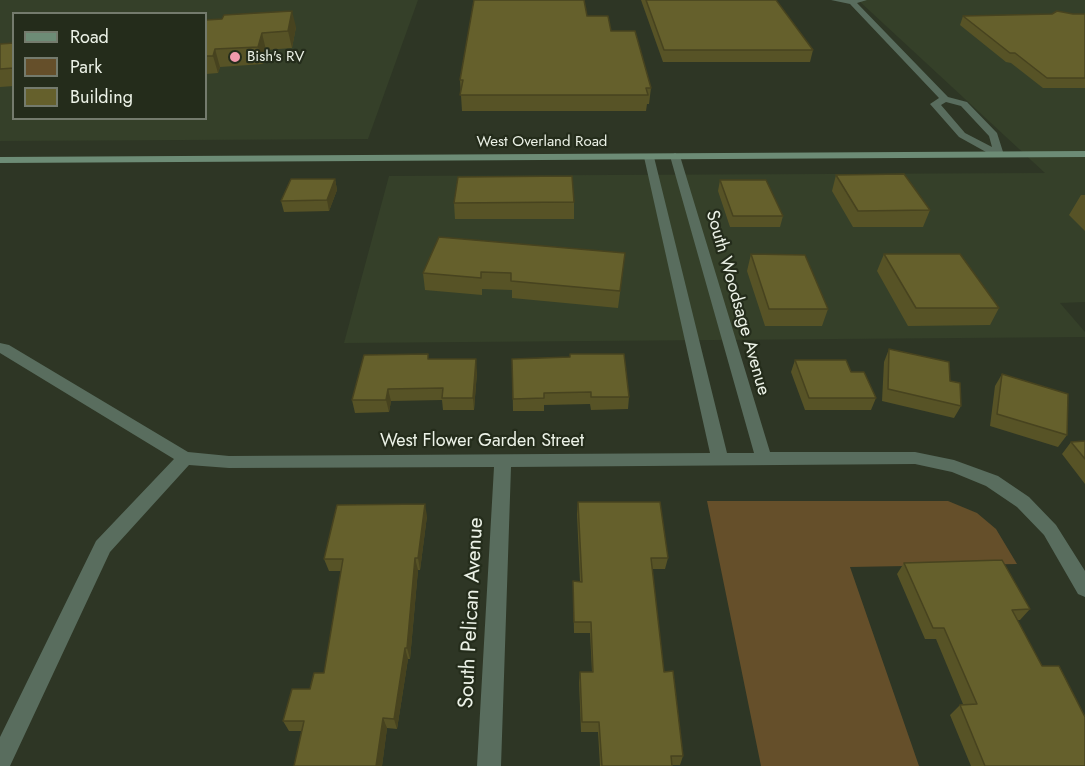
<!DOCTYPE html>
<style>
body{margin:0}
#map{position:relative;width:1085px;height:766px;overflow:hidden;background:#2e3625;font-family:Jost,sans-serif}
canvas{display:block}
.legend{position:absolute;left:12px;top:12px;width:195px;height:108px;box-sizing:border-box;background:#242c1b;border:2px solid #747b6d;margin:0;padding:8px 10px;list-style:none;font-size:18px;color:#ecf2e7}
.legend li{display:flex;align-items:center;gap:12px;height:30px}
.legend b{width:30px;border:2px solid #747b6d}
</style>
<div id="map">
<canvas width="1085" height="766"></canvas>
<ul class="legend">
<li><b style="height:8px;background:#6d8c76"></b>Road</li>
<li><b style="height:16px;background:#654f2a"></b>Park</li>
<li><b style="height:16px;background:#65602c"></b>Building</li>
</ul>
</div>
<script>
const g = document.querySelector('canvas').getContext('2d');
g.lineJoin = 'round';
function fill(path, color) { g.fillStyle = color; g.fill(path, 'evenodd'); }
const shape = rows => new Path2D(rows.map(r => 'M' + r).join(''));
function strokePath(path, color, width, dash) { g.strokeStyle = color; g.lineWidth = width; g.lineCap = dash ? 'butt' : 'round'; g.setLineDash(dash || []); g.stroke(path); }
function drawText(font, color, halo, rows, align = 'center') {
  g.font = font + ' Jost,sans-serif'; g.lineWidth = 4.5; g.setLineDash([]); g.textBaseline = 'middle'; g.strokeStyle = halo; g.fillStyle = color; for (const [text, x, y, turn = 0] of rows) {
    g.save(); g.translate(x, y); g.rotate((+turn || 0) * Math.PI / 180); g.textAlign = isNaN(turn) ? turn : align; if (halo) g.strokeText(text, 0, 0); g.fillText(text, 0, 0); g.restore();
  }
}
const built = shape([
 [0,0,418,0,368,139,0,141],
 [14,14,206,14,206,118,14,118],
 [858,0,1085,0,1085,302,1060,303,1085,332,1085,337,344,343,389,176,1045,173]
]);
const green = shape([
 [707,501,948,501,977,513,996,529,1017,564,850,567,919,766,761,766]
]);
const street = shape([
 [831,0,867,0,857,3,948,97,967,102,997,133,1004,155,1003,157,995,157,959,137,930,104,939,98,850,4,831,0],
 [946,102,961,106,989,136,992,147,965,133,941,105,946,102],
 [675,153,680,156,770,452,915,452,954,460,998,476,1029,497,1056,525,1085,571,1085,597,1078,594,1044,535,1017,507,986,486,952,472,915,464,511,467,501,766,477,766,494,467,229,468,189,465,110,552,10,766,0,766,0,737,96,541,174,459,0,353,0,343,9,345,188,452,229,456,710,453,644,157,649,154,654,157,727,453,754,453,670,156,675,153]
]);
const secondary = shape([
 [1085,151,1085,157,0,163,0,157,1085,151]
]);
const wall = shape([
 [641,0,776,0,813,50,810,62,663,62],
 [1073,14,1085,14,1085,88,1043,88,1011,63,1006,62,960,25,963,16],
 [587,16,611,31,651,88,649,104,647,104,646,111,462,111,460,80],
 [206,20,296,27,292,48,266,50,263,64,220,67,218,73,206,74],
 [14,43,14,86,0,87,0,44],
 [836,175,930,210,923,227,853,227,832,191],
 [335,179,337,190,329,211,284,212,281,201],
 [720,180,783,216,780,227,730,227,718,191],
 [1081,195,1085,195,1085,231,1069,215],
 [574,202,574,219,455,219,454,203],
 [751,254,828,309,822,326,765,326,747,271],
 [884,254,999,308,990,325,908,326,877,271],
 [623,270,618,308,512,298,512,290,482,289,482,295,425,290,423,273],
 [889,349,950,381,961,406,954,418,882,401,884,362],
 [429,359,477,372,474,410,443,410,442,400,391,401,389,412,355,413,352,400],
 [512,359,629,397,628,409,591,410,590,404,544,405,544,411,513,411],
 [795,360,851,372,876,398,871,410,805,410,791,372],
 [1002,374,1067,435,1058,447,990,426,995,386],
 [1085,441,1085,484,1062,454,1071,442],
 [578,502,668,558,665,569,652,569,664,672,683,756,680,765,672,765,672,766,600,766,598,732,581,732,579,682,580,672,592,672,590,633,574,633,573,581,580,582,577,514],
 [427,516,420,570,418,570,410,659,408,659,397,729,387,728,382,766,294,766,302,731,289,731,283,721,324,673,341,571,329,571,324,559],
 [904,563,1030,609,1020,620,1017,620,1085,766,971,766,950,715,960,705,963,704,936,639,925,639,897,574]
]);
const shadedWall = shape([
 [292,11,296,27,292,48,288,31],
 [262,33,266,50,263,64,258,47],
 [215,49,220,67,218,73,213,56],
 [335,179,337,190,329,211,327,200],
 [476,359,477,372,474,410,473,398],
 [388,389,391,401,389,412,386,400],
 [425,504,427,516,420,570,418,558],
 [415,558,418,570,410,659,407,648],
 [405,648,408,659,397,729,394,719],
 [383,718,387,728,382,766,376,766]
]);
const building = shape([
 [474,0,584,0,587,16,608,16,611,31,635,31,651,88,646,88,648,95,460,95,463,80,460,80,474,0],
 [646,0,776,0,813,50,664,50,646,0],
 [292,11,288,31,262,33,258,47,215,49,213,56,206,56,206,20,222,19,224,15,292,11],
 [1057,11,1073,14,1085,14,1085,78,1047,78,1015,53,1010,53,963,16,1052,14,1057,11],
 [14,43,14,68,0,69,0,44,14,43],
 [904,174,930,210,858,211,836,175,904,174],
 [572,176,574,202,454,203,458,177,572,176],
 [291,179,335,179,327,200,281,201,291,179],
 [720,180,766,180,783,216,733,216,720,180],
 [439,237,625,253,620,291,511,281,511,273,481,272,481,278,423,273,439,237],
 [751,254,805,255,828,309,769,309,751,254],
 [884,254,960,254,999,308,916,308,884,254],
 [889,349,949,362,950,381,960,383,961,406,888,389,889,349],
 [428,354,428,359,476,359,473,398,442,398,443,388,388,389,386,400,352,400,364,355,428,354],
 [570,354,624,354,629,397,591,397,591,392,544,393,544,398,513,399,512,359,570,357,570,354],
 [795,360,846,360,851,372,864,372,876,398,809,398,795,360],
 [1002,374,1068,394,1067,435,997,414,1002,374],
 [1085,441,1085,459,1071,442,1085,441],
 [578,502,660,502,668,558,651,558,664,672,673,671,683,756,671,756,672,766,602,766,599,722,582,722,580,672,593,672,591,622,574,622,573,581,582,582,578,502],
 [425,504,418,558,415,558,407,648,405,648,394,719,383,718,376,766,294,766,304,721,283,721,292,689,310,689,314,673,324,673,343,559,324,559,337,505,425,504],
 [1002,560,1030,609,1012,610,1042,666,1059,666,1085,717,1085,766,985,766,960,705,977,704,944,628,933,628,904,563,1002,560]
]);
const markers = [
 [235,57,6,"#f29aad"]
];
const farPoinames = [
 ["Bish's RV",247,57]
];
const farStreetnames = [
 ["West Overland Road",542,142]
];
const streetNames = [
 ["South Woodsage Avenue",737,303,74],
 ["West Flower Garden Street",482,442]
];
const nearStreetnames = [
 ["South Pelican Avenue",472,613,-87]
];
fill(built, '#354029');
fill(green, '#654f2a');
fill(street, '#596d5e');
fill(secondary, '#6d8c76');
fill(wall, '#575326');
fill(shadedWall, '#47431f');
fill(building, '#65602c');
strokePath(building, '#47431f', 1.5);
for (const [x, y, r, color] of markers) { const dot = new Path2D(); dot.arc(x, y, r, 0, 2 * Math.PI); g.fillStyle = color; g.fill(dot); strokePath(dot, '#242c1b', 2); }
drawText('15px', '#ecf2e7', '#242c1b', farPoinames, 'left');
drawText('15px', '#ecf2e7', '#242c1b', farStreetnames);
drawText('18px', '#ecf2e7', '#242c1b', streetNames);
drawText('21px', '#ecf2e7', '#242c1b', nearStreetnames);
</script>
